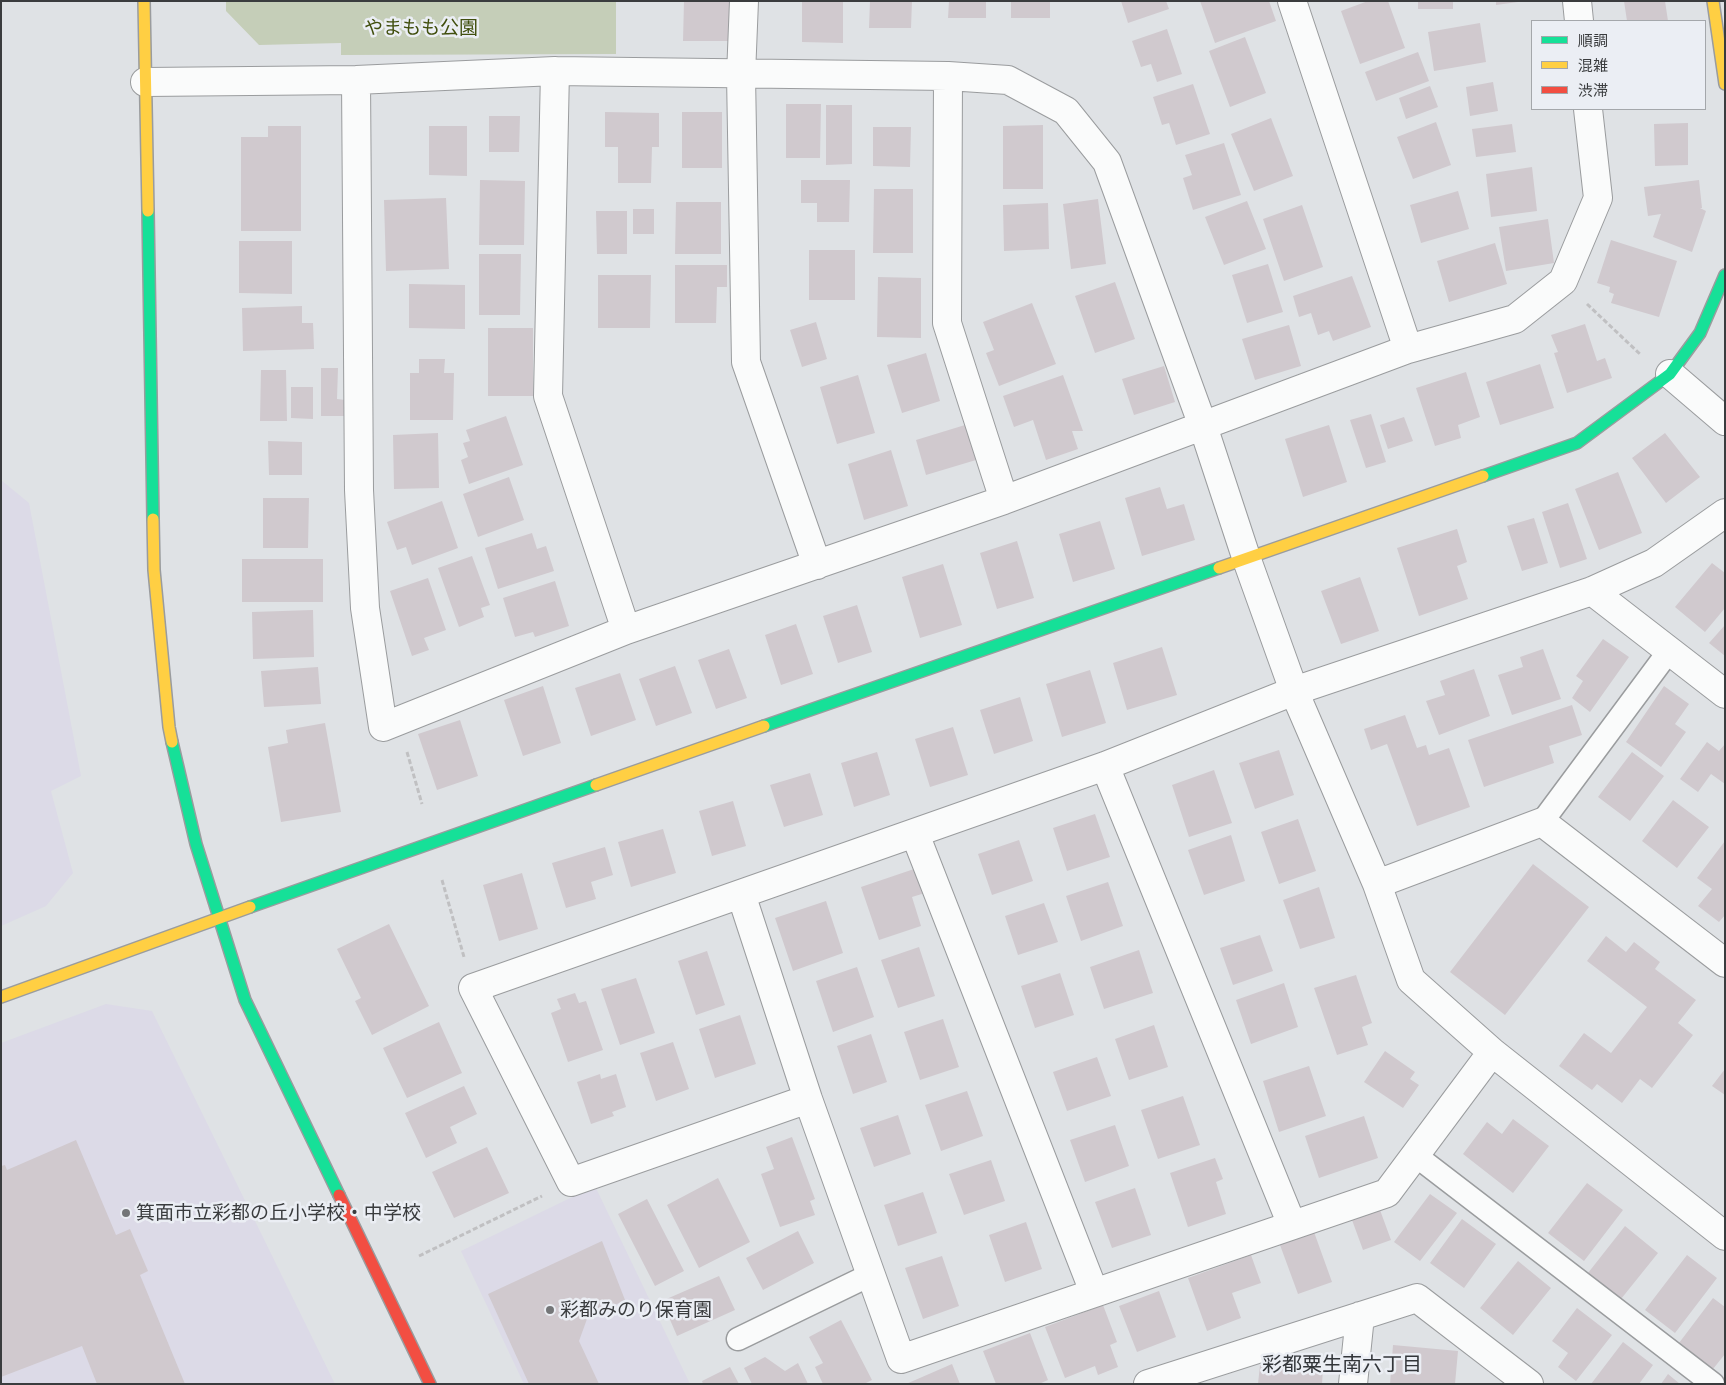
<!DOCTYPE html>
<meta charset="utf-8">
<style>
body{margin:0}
#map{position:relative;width:1726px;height:1385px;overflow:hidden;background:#dfe2e5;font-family:Commissioner,"Noto Sans JP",sans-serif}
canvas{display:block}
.frame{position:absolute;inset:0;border:2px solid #3a3c3e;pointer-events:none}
.legend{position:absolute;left:1531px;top:20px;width:175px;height:90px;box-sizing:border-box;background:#ebeef4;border:1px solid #a4a7ab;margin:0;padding:6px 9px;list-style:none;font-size:15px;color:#3a3c3e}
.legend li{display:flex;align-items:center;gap:10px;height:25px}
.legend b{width:25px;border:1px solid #a4a7ab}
</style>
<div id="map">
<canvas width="1726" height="1385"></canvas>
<div class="frame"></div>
<ul class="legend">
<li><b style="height:6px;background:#16e098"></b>順調</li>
<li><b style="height:6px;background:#ffcf43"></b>混雑</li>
<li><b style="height:6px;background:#f24e42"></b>渋滞</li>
</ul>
</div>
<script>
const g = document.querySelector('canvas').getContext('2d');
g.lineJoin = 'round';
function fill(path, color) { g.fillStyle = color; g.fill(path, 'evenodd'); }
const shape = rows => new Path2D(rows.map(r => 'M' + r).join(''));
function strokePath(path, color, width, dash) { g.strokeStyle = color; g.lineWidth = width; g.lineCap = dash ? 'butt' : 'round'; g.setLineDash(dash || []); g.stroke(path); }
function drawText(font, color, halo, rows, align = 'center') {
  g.font = font + ' Commissioner,"Noto Sans JP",sans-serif'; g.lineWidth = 5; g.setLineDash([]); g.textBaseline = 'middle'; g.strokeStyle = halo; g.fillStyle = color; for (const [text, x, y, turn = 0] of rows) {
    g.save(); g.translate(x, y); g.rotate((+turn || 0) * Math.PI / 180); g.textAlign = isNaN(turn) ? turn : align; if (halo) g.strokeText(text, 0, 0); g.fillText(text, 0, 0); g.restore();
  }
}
const education = shape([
 [1,480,29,503,81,776,51,791,73,873,46,906,1,926],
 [106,1004,152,1011,335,1384,1,1384,1,1043],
 [595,1186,690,1384,524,1384,461,1251]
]);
const green = shape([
 [226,1,616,1,616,54,341,55,341,43,259,45,226,11]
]);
const building = shape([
 [684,1,729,1,729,41,683,41],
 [802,1,843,1,843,43,802,42],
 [870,1,912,1,911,28,869,28],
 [949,1,986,1,986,18,948,18],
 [1011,1,1050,1,1050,18,1011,18],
 [1121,1,1166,1,1169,9,1128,23],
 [1200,1,1269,1,1276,21,1215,43],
 [1368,1,1388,1,1405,48,1360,64,1341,11],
 [1418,1,1453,1,1453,9,1418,9],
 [1496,1,1518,1,1518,2,1496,5],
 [1624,1,1665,1,1668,21,1627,21],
 [1480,23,1486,62,1434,71,1428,32],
 [1167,29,1182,74,1157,82,1151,64,1141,67,1132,41],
 [1245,37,1266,93,1230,107,1209,51],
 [1418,52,1429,81,1376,101,1365,72],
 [1493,82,1498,111,1470,116,1466,87],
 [1193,84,1210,134,1176,145,1169,123,1162,125,1153,97],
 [1430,86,1438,107,1406,119,1399,98],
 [786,104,821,104,820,158,786,158],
 [826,105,852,105,852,164,826,165],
 [605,112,659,113,659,147,652,147,651,183,618,183,618,147,605,147],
 [682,112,722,112,722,168,682,168],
 [489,116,520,116,519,152,489,152],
 [1271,118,1293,176,1254,191,1231,134],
 [1436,122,1451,165,1413,179,1397,137],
 [1688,123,1688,165,1655,166,1654,124],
 [1512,124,1516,152,1476,157,1472,129],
 [1043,125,1043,189,1003,189,1003,126],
 [268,126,301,126,301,231,241,231,241,137,268,137],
 [429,126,467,126,467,176,429,175],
 [873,127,911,127,910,167,873,166],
 [1224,143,1241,195,1193,210,1183,178,1192,175,1185,155],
 [1532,167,1537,211,1491,217,1486,174],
 [480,180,525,181,524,245,479,245],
 [801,180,850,180,849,222,817,222,817,203,801,203],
 [1699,180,1702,208,1700,208,1706,211,1692,252,1653,237,1661,214,1648,216,1644,187],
 [874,189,913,189,913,253,873,253],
 [1458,191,1469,229,1421,243,1410,205],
 [446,198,449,269,386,271,384,200],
 [1098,199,1106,264,1071,269,1063,204],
 [1247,201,1266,249,1224,265,1205,217],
 [676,202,721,202,721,254,675,254],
 [1048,203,1049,249,1004,251,1003,205],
 [1302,205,1323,267,1284,281,1263,219],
 [633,209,654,209,654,234,633,234],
 [596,211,627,211,627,254,597,254],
 [1548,219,1554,263,1506,271,1499,227],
 [1611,240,1677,261,1659,317,1611,303,1614,294,1609,292,1610,287,1597,283],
 [239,241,292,241,292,294,239,293],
 [1495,243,1507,284,1449,302,1437,261],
 [809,250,855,250,855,300,809,300],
 [479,254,521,254,520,315,479,315],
 [1268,264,1283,312,1247,323,1232,275],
 [675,265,727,265,727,287,717,287,716,323,675,323],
 [598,275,651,275,650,328,598,328],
 [1352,276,1371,327,1333,341,1329,331,1318,335,1311,313,1299,317,1293,296],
 [878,277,921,278,921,338,877,337],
 [1115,282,1135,339,1095,353,1075,296],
 [409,284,465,285,465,329,409,328],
 [1032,303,1056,364,999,386,986,353,994,350,983,322],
 [302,306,302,323,313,323,314,349,243,351,242,308],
 [816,322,827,359,802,367,790,330],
 [1585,324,1597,361,1605,358,1612,378,1567,393,1554,353,1558,352,1551,335],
 [1289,325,1301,366,1255,380,1242,339],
 [488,328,533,328,533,396,488,396],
 [926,353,940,401,902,413,887,365],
 [419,359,445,359,444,373,454,373,453,420,410,420,410,373,419,373],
 [1540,364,1554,408,1500,425,1486,382],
 [1164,366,1175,402,1134,415,1122,379],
 [321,368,338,368,337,399,345,400,344,374,357,373,357,416,321,416],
 [261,370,286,370,287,421,260,421],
 [1466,372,1480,417,1458,425,1461,438,1435,446,1416,388],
 [858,375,875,433,837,444,820,387],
 [1063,375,1083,431,1072,431,1078,449,1046,460,1033,420,1014,427,1003,396],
 [291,387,313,387,313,419,291,418],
 [1371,414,1386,462,1366,468,1350,420],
 [506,416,523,465,469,484,461,460,468,457,463,443,470,441,466,430],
 [1404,417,1413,441,1388,449,1380,425],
 [965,425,976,460,926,475,916,440],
 [1329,425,1347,482,1303,497,1285,439],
 [438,433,439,488,394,489,393,435],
 [1665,433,1700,477,1666,503,1632,458],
 [268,441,302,442,302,475,269,475],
 [891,450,908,506,864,520,848,464],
 [1618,472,1642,533,1599,550,1575,489],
 [509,477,524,520,478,537,463,494],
 [1160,487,1167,509,1184,504,1195,540,1142,556,1125,498],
 [263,498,309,498,308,548,263,548],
 [442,501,458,548,412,565,406,547,397,550,387,522],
 [1568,503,1587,559,1560,568,1542,512],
 [1534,518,1548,563,1522,571,1507,526],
 [1100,521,1115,569,1073,582,1059,534],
 [1457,529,1467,562,1457,566,1468,599,1419,616,1397,548],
 [532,533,537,549,546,546,554,571,498,589,485,548],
 [1017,541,1034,598,997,609,980,553],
 [472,556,490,605,481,608,484,617,459,627,438,568],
 [242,559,323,559,323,602,242,602],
 [1712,563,1725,573,1725,608,1705,632,1675,607],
 [943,564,962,625,920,638,902,577],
 [1360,577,1379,631,1341,644,1321,591],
 [428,578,446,630,424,638,429,650,412,656,390,591],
 [555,581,569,626,535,637,533,632,515,637,503,598],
 [857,605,872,652,838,663,823,616],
 [313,610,314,657,253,659,252,612],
 [796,624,813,674,781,685,765,635],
 [1725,625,1725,656,1709,643],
 [1603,639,1629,657,1590,712,1572,698,1583,681,1576,676],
 [1162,647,1177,695,1127,710,1113,663],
 [729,649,747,698,716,709,698,660],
 [1543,649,1561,699,1512,715,1498,675,1523,667,1520,657],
 [675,666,692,713,656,726,639,679],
 [318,667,321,704,264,707,261,671],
 [1474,669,1490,716,1439,735,1426,701,1445,695,1440,681],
 [1090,670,1106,723,1062,737,1046,684],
 [620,673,636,720,591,736,575,688],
 [543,686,561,743,523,756,504,700],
 [1664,686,1689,704,1675,724,1686,732,1661,767,1626,742],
 [1020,697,1033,741,994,754,980,710],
 [1572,705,1582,735,1549,746,1554,763,1484,787,1468,740],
 [1405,715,1417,748,1426,745,1429,755,1449,748,1470,807,1417,826,1387,744,1371,750,1364,729],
 [460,720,478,776,437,790,418,734],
 [325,723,341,812,281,822,268,747,288,743,286,730],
 [953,727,968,775,930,787,915,739],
 [1707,742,1719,751,1725,744,1725,784,1711,774,1698,792,1680,779],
 [1279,750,1294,795,1255,809,1239,763],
 [877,752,890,795,854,807,841,763],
 [1632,752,1664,776,1630,821,1598,797],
 [1214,770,1232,823,1189,837,1172,785],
 [810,773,823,815,784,827,770,785],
 [1673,800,1709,827,1677,868,1642,841],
 [733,801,746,846,712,856,699,811],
 [1095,814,1110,857,1067,871,1053,828],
 [1298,819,1316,871,1279,884,1261,832],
 [663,829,676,873,631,887,618,842],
 [1231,835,1245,881,1204,895,1188,850],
 [1019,840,1033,881,992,895,978,854],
 [1725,841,1725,915,1719,922,1698,906,1712,889,1697,878],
 [605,847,613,875,591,882,596,899,566,908,552,863],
 [1533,864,1589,907,1505,1015,1450,972],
 [917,868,925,893,912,897,921,926,879,940,861,887],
 [522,873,538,929,499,941,483,885],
 [1108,882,1123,926,1081,941,1066,896],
 [1319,887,1335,938,1300,949,1283,900],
 [826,901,843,953,793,971,775,918],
 [1044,903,1058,942,1018,955,1005,916],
 [389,924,429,1006,372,1035,355,1001,361,998,337,949],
 [1260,935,1273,971,1233,985,1220,948],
 [1606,936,1626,952,1634,942,1660,962,1655,969,1696,1000,1678,1023,1693,1035,1652,1088,1640,1079,1622,1103,1597,1084,1592,1090,1559,1066,1584,1033,1611,1053,1647,1007,1587,961],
 [919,947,935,996,898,1008,881,960],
 [1139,950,1153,993,1104,1009,1090,967],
 [707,951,725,1005,696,1015,678,961],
 [857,967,874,1017,833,1032,816,981],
 [1060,973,1074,1015,1035,1028,1021,986],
 [1356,975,1372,1023,1362,1027,1368,1045,1337,1055,1314,988],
 [636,978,655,1033,620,1045,601,989],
 [1284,983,1298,1027,1251,1044,1236,1000],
 [575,993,579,1003,586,1001,603,1050,568,1062,551,1013,561,1009,557,999],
 [740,1015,756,1064,715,1078,699,1029],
 [943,1019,959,1067,920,1080,904,1032],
 [439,1022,462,1073,407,1098,383,1048],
 [1154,1025,1168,1067,1129,1080,1115,1039],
 [871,1034,887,1082,853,1094,837,1046],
 [673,1042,689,1089,656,1101,640,1053],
 [1385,1051,1415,1072,1410,1079,1419,1085,1403,1108,1364,1082],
 [1097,1057,1111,1096,1067,1111,1053,1072],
 [1309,1066,1326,1116,1279,1132,1263,1081],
 [1725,1069,1725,1095,1712,1086],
 [600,1074,601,1079,616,1074,626,1107,612,1112,614,1116,591,1124,577,1082],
 [464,1086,477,1114,450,1127,457,1143,426,1158,405,1113],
 [967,1091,983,1136,941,1151,925,1105],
 [1183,1096,1200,1145,1158,1159,1141,1110],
 [898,1115,911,1154,874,1167,860,1128],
 [1364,1116,1378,1158,1319,1178,1305,1136],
 [1513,1119,1549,1146,1513,1193,1463,1154,1487,1122,1502,1134],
 [1115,1125,1129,1166,1085,1182,1070,1140],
 [792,1137,815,1199,810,1201,815,1215,780,1227,761,1174,774,1169,766,1147],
 [76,1140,116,1235,130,1229,148,1271,140,1275,185,1384,97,1384,82,1346,1,1377,1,1166,5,1165,7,1170],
 [487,1147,509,1193,454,1218,432,1172],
 [1215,1158,1223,1179,1216,1182,1226,1214,1188,1227,1170,1173],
 [991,1160,1005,1201,964,1215,949,1174],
 [718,1178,750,1242,699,1268,667,1205],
 [1587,1183,1623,1210,1584,1261,1548,1233],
 [1135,1188,1151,1235,1112,1248,1095,1202],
 [923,1192,937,1233,898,1246,884,1205],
 [1430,1194,1457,1213,1420,1261,1394,1242],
 [647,1199,684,1271,655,1286,618,1214],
 [1380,1210,1391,1240,1363,1250,1352,1220],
 [1462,1219,1496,1244,1464,1288,1430,1263],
 [1026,1222,1042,1269,1005,1282,989,1235],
 [1625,1226,1658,1253,1621,1299,1588,1273],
 [798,1231,814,1263,763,1290,746,1258],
 [1314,1232,1332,1282,1298,1294,1280,1245],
 [602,1241,625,1300,587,1319,579,1341,599,1384,529,1384,488,1294],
 [1251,1255,1261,1283,1232,1293,1241,1318,1207,1331,1188,1278],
 [1687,1255,1717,1278,1675,1333,1645,1310],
 [942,1256,959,1306,923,1319,905,1268],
 [1518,1261,1551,1288,1513,1335,1480,1308],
 [719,1276,735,1310,677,1336,662,1301],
 [1159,1291,1176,1337,1137,1352,1119,1306],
 [1713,1298,1725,1307,1725,1354,1713,1369,1679,1343],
 [1103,1305,1117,1342,1110,1345,1118,1367,1098,1375,1095,1366,1065,1378,1045,1327],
 [1577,1308,1612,1335,1576,1381,1558,1367,1568,1353,1552,1341],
 [841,1320,872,1380,864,1384,823,1384,815,1367,823,1363,809,1337],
 [1030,1333,1048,1380,1039,1384,996,1384,983,1351],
 [1623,1342,1653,1365,1639,1384,1591,1384],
 [1393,1345,1458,1351,1455,1384,1390,1384],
 [765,1357,785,1371,798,1363,808,1384,752,1384,744,1368],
 [952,1364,960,1384,906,1384],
 [1260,1365,1323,1368,1322,1384,1258,1384],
 [730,1367,739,1384,703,1384,702,1381],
 [1668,1374,1680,1384,1661,1384]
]);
const path = shape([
 [1587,304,1641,355],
 [407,752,422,804],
 [442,880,464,957],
 [419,1256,542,1196]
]);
const lane = shape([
 [1542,822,1669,651],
 [1415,1155,1713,1384],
 [738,1339,870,1275]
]);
const street = shape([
 [744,1,741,75,746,362,817,565],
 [1292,1,1408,349],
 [1577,1,1579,21],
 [555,71,548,396,626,630],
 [948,76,947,323,1004,500],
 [356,80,359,490,365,608,383,727,626,630,1004,500,1408,349,1515,319,1563,281,1598,198,1588,109],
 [145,82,356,80,555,71,948,76,1008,80,1066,111,1107,162,1203,426,1247,560,1294,691,1377,884,1411,980,1492,1052,1725,1236],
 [1670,374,1725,421],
 [1592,591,1725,694],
 [1105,766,1292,1225],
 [915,834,1094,1292],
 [1377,884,1542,822,1725,963],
 [741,894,808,1099,901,1359,1387,1193,1492,1052],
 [808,1099,571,1182,473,988,1105,766,1294,691,1592,591,1654,563,1725,513],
 [1148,1384,1417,1298,1529,1384],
 [1353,1384,1360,1316]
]);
const fast = shape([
 [148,211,153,519],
 [1483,476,1577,443,1670,374,1700,333,1725,275],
 [764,726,1219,568],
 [172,742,196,844,245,1000,339,1195],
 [250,907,596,785]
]);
const slow = shape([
 [144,1,148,211],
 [1713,1,1725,84],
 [153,519,154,570,169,727,172,742],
 [1219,568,1483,476],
 [596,785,764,726],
 [1,997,250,907]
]);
const jam = shape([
 [339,1195,430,1384]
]);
const markers = [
 [126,1213,5,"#747678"],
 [550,1310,5,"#747678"]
];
const parkNames = [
 ["やまもも公園",421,28]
];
const poiNames = [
 ["箕面市立彩都の丘小学校・中学校",136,1213],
 ["彩都みのり保育園",560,1310]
];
const neighbourhoodNames = [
 ["彩都粟生南六丁目",1342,1364]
];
fill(education, '#dcdae7');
fill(green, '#c5ceb8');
fill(building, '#d0c9ce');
strokePath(lane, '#9a9c9e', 25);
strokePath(street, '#9a9c9e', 30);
strokePath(fast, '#9a9c9e', 14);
strokePath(slow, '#9a9c9e', 14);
strokePath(jam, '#9a9c9e', 14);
strokePath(path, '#c0c0c2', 3, [5, 2.5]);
strokePath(lane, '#fafbfb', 22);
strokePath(street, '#fafbfb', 28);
strokePath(fast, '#16e098', 11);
strokePath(slow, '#ffcf43', 11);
strokePath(jam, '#f24e42', 11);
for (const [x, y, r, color] of markers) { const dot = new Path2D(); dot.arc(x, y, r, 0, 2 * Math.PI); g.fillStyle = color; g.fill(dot); strokePath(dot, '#ebeef4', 2); }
drawText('19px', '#414f0e', '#ebeef4', parkNames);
drawText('19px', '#3a3c3e', '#ebeef4', poiNames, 'left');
drawText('20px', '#323539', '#ebeef4', neighbourhoodNames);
</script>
